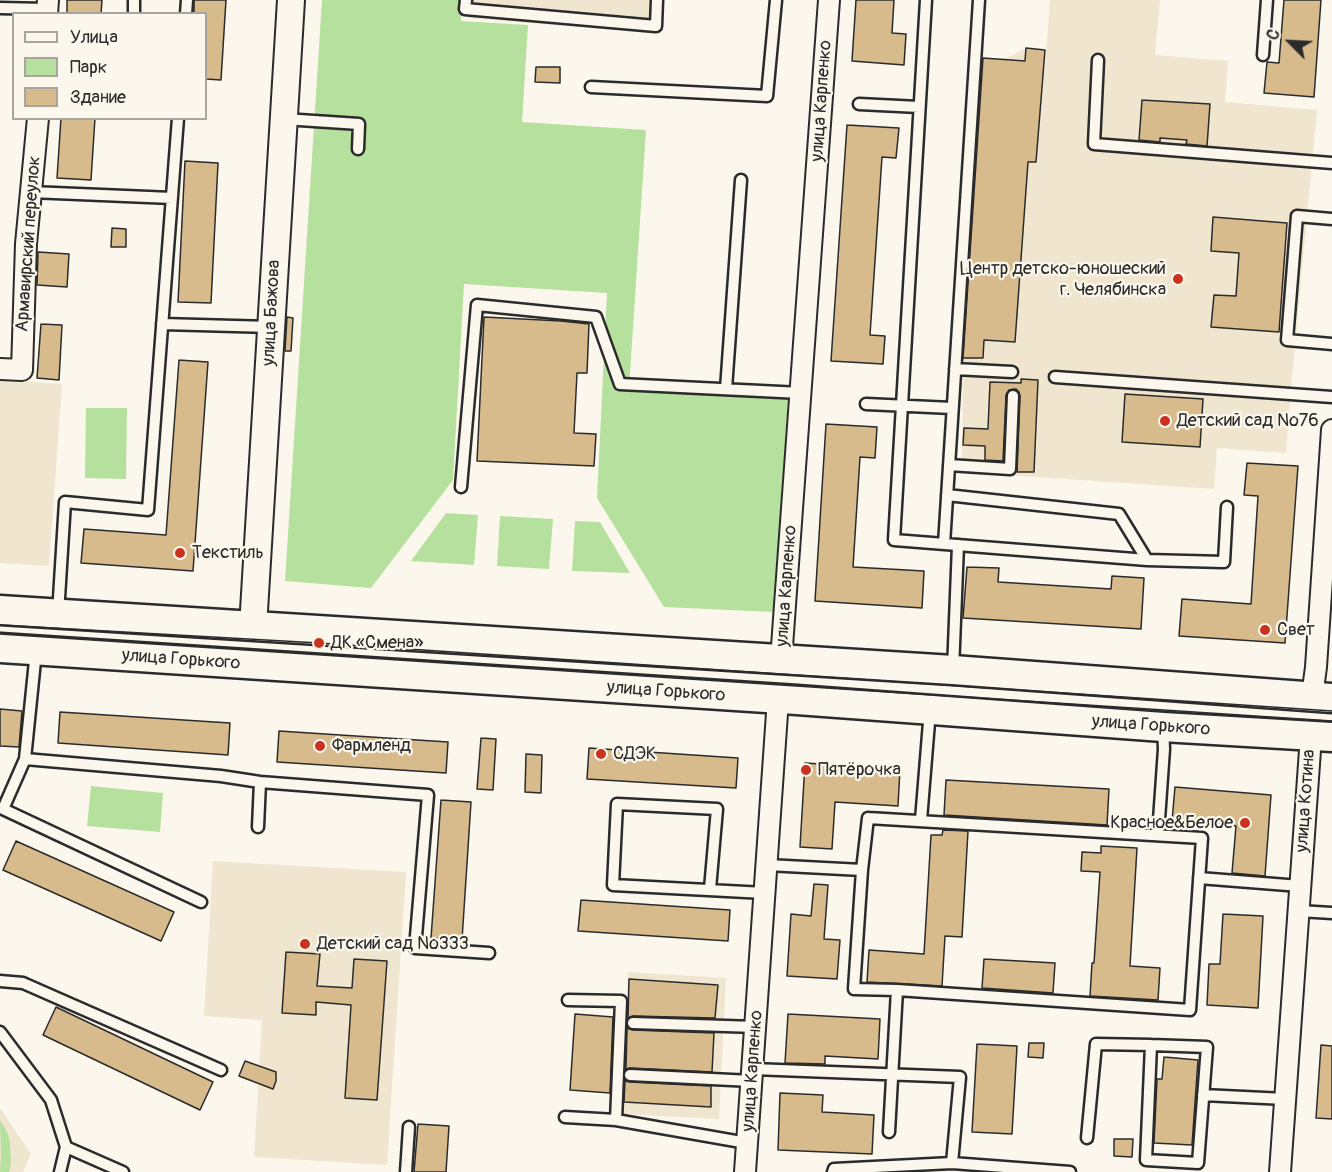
<!DOCTYPE html>
<meta charset="utf-8">
<style>
body{margin:0}
#map{position:relative;width:1332px;height:1172px;overflow:hidden;background:#fbf7ec;font-family:Pangolin,sans-serif}
canvas{display:block}
.legend{position:absolute;left:12px;top:12px;width:195px;height:108px;box-sizing:border-box;background:#fbf7ec;border:2px solid #a8a59f;margin:0;padding:8px 10px;list-style:none;font-size:18px;color:#2b2b2b}
.legend li{display:flex;align-items:center;gap:12px;height:30px}
.legend b{width:30px;border:2px solid #a8a59f}
.north{position:absolute;left:1260px;top:12px;width:60px;height:60px;-webkit-text-stroke:4px #fbf7ec;paint-order:stroke;rotate:294deg;font-size:16px;font-weight:700;line-height:24px;text-align:center;color:#2b2b2b}
.north::after{content:'';display:block;margin:auto;width:21px;height:27px;background:#2b2b2b;clip-path:polygon(50% 0,100% 100%,50% 72%,0 100%)}
</style>
<div id="map">
<canvas width="1332" height="1172"></canvas>
<ul class="legend">
<li><b style="height:8px;background:#fbf7ec"></b>Улица</li>
<li><b style="height:16px;background:#b6e09d"></b>Парк</li>
<li><b style="height:16px;background:#d7bb8c"></b>Здание</li>
</ul>
<div class="north">С</div>
</div>
<script>
const g = document.querySelector('canvas').getContext('2d');
g.lineJoin = 'round';
function fill(path, color) { g.fillStyle = color; g.fill(path, 'evenodd'); }
const shape = rows => new Path2D(rows.map(r => 'M' + r).join(''));
function strokePath(path, color, width, dash) { g.strokeStyle = color; g.lineWidth = width; g.lineCap = dash ? 'butt' : 'round'; g.setLineDash(dash || []); g.stroke(path); }
function drawText(font, color, halo, rows, align = 'center') {
  g.font = font + ' Pangolin,sans-serif'; g.lineWidth = 4.5; g.setLineDash([]); g.textBaseline = 'middle'; g.strokeStyle = halo; g.fillStyle = color; for (const [text, x, y, turn = 0] of rows) {
    g.save(); g.translate(x, y); g.rotate((+turn || 0) * Math.PI / 180); g.textAlign = isNaN(turn) ? turn : align; if (halo) g.strokeText(text, 0, 0); g.fillText(text, 0, 0); g.restore();
  }
}
const built = shape([
 [470,0,663,0,661,34,468,18],
 [1050,0,1160,0,1155,55,1228,61,1225,102,1317,110,1291,388,1286,453,1217,448,1214,489,962,472,963,358,982,58,1005,59,1026,48,1045,50,1043,95],
 [0,380,62,384,49,566,0,563],
 [213,861,406,872,387,1165,254,1157,262,1020,204,1016],
 [628,972,726,978,719,1119,621,1114],
 [0,1108,31,1154,23,1172,0,1172]
]);
const green = shape([
 [322,0,462,0,461,21,528,25,522,122,646,130,629,389,788,399,774,612,664,607,597,498,607,293,464,284,453,480,371,588,285,581],
 [86,408,127,408,126,479,85,478],
 [446,513,478,515,474,565,411,561],
 [500,516,553,519,549,569,497,566],
 [575,521,600,522,630,573,572,571],
 [91,786,163,793,160,832,87,826],
 [0,1120,8,1134,10,1143,11,1162,9,1172,0,1172,1,1156]
]);
const building = shape([
 [67,0,102,0,101,14,67,14,67,0],
 [194,0,226,0,221,80,206,79,206,14,194,14,194,0],
 [856,0,894,0,892,33,906,34,904,65,852,61,856,0],
 [1284,0,1321,0,1314,97,1264,93,1267,62,1279,63,1284,0],
 [1026,48,1045,50,1036,162,1028,162,1015,342,984,340,983,358,963,358,983,58,1025,61,1026,48],
 [536,67,560,67,560,83,535,82,536,67],
 [1142,100,1210,104,1207,146,1186,144,1187,140,1160,138,1160,142,1139,140,1142,100],
 [61,118,95,118,91,180,57,178,61,118],
 [847,125,899,128,896,158,882,157,870,335,885,336,883,364,831,361,847,125],
 [185,161,218,163,211,303,178,302,185,161],
 [1213,217,1287,223,1279,332,1211,327,1214,295,1236,296,1239,253,1211,251,1213,217],
 [112,228,126,229,126,247,111,247,112,228],
 [38,252,69,254,67,287,37,285,38,252],
 [287,317,293,318,291,351,285,351,287,317],
 [484,317,561,321,589,324,587,373,577,373,574,433,596,434,594,466,477,461,484,317],
 [41,324,62,325,59,380,37,378,41,324],
 [179,360,208,362,193,571,81,563,84,529,166,535,179,360],
 [1021,379,1038,380,1034,472,1017,472,1020,396,1019,392,1016,389,1009,390,1006,395,1003,461,985,460,985,446,963,445,964,428,988,429,990,382,1021,383,1021,379],
 [1125,394,1203,399,1200,447,1122,442,1125,394],
 [826,424,877,427,875,458,860,457,853,567,924,571,922,608,815,601,826,424],
 [1247,463,1298,466,1285,643,1179,636,1182,599,1251,604,1258,496,1244,495,1247,463],
 [967,567,999,568,998,582,1111,589,1112,576,1144,578,1141,629,963,618,967,567],
 [0,709,22,711,19,747,0,746,0,709],
 [60,712,230,723,228,755,58,743,60,712],
 [279,731,448,742,446,773,277,762,279,731],
 [481,738,496,739,493,790,477,789,481,738],
 [589,748,738,758,736,788,587,779,589,748],
 [526,754,542,755,541,793,525,792,526,754],
 [805,763,900,769,898,806,835,802,832,849,800,847,805,763],
 [946,780,1109,789,1107,825,944,815,946,780],
 [1175,787,1271,795,1265,876,1232,873,1236,826,1172,821,1175,787],
 [441,800,471,802,462,940,431,938,441,800],
 [943,830,968,831,962,937,945,936,942,986,867,982,869,950,924,954,931,835,942,835,943,830],
 [16,841,174,912,161,941,3,870,16,841],
 [1101,846,1137,848,1130,966,1160,968,1158,1000,1090,996,1092,963,1094,963,1100,872,1081,871,1082,852,1101,853,1101,846],
 [814,884,828,885,824,939,840,940,837,979,787,976,791,914,811,916,814,884],
 [581,900,730,910,728,941,578,931,581,900],
 [1223,914,1263,916,1258,1008,1207,1005,1209,964,1220,964,1223,914],
 [286,952,320,954,317,986,352,988,354,959,387,961,377,1100,345,1098,351,1005,316,1002,316,1015,282,1013,286,952],
 [984,959,1055,963,1053,993,982,988,984,959],
 [629,979,718,985,715,1018,633,1016,628,1018,629,979],
 [56,1007,213,1082,200,1110,43,1035,56,1007],
 [575,1014,613,1017,610,1093,570,1090,575,1014],
 [788,1014,880,1019,878,1059,825,1056,825,1064,785,1063,788,1014],
 [627,1028,633,1030,714,1033,712,1072,630,1068,626,1069,627,1028],
 [1029,1043,1044,1043,1043,1058,1028,1057,1029,1043],
 [977,1044,1017,1046,1012,1134,972,1132,977,1044],
 [1321,1045,1332,1046,1332,1119,1316,1118,1321,1045],
 [1164,1057,1198,1060,1192,1145,1154,1143,1157,1079,1162,1079,1164,1057],
 [245,1061,276,1072,276,1081,273,1089,239,1076,245,1061],
 [625,1081,630,1082,711,1086,711,1107,624,1102,625,1081],
 [780,1093,823,1095,822,1112,874,1115,872,1154,778,1150,780,1093],
 [418,1124,449,1126,446,1172,414,1172,418,1124],
 [1114,1139,1133,1139,1132,1157,1114,1156,1114,1139]
]);
const service = shape([
 [466,0,465,9,656,26,657,0],
 [926,0,894,540,1147,560,1224,562,1227,507],
 [0,8,47,9],
 [134,14,134,0],
 [186,14,187,0],
 [1263,55,1267,0],
 [1098,60,1094,144,1332,163],
 [591,87,767,96,776,0],
 [859,104,919,107],
 [284,119,359,124,358,149],
 [31,192,172,198],
 [1332,219,1297,216,1287,340,1332,344],
 [162,324,271,327],
 [955,369,1012,372],
 [1055,377,1332,397],
 [726,389,741,180],
 [866,404,952,408],
 [949,465,1010,469,1013,396],
 [461,487,477,305,596,317,620,384,801,393],
 [947,495,1119,514,1147,560],
 [944,544,979,0],
 [58,614,65,502,148,510,178,118],
 [36,651,25,759,3,809,201,902],
 [953,670,958,545],
 [25,759,221,776,260,782,428,795,415,948,489,953],
 [868,818,1202,838,1190,1010,897,990,854,989,862,870,868,818],
 [921,820,930,710],
 [258,827,260,782],
 [1158,834,1164,749,1163,727],
 [767,865,862,870],
 [1199,878,1300,886],
 [710,889,717,809,617,804,613,885,765,893],
 [1299,911,1332,913],
 [0,981,23,983,221,1070],
 [568,1000,621,1001,616,1120],
 [633,1023,756,1027],
 [0,1032,51,1100,66,1147,60,1172],
 [753,1069,960,1077,952,1163],
 [630,1075,752,1081],
 [1203,1095,1285,1099],
 [565,1117,616,1120,747,1143],
 [889,1132,897,990],
 [1087,1138,1096,1044,1151,1045,1207,1047,1198,1163,1146,1160,1151,1045],
 [66,1147,123,1172],
 [406,1172,409,1127],
 [833,1172,834,1169,952,1163,1070,1172]
]);
const minor = shape([
 [47,14,48,0],
 [0,369,22,370,26,244,38,118],
 [781,660,829,0],
 [1312,697,1316,667,1332,430],
 [745,1172,778,699],
 [1280,1172,1311,736]
]);
const tertiary = shape([
 [253,627,291,0]
]);
const secondary = shape([
 [0,610,953,670,1332,698],
 [0,648,797,700,1163,727,1332,737]
]);
const tram = shape([
 [0,625,319,643,1332,711],
 [0,634,1332,721]
]);
const markers = [
 [1178,279,6,"#c8321e"],
 [1165,421,6,"#c8321e"],
 [180,553,6,"#c8321e"],
 [1265,630,6,"#c8321e"],
 [319,643,6,"#c8321e"],
 [320,746,6,"#c8321e"],
 [601,754,6,"#c8321e"],
 [806,770,6,"#c8321e"],
 [1245,823,6,"#c8321e"],
 [305,944,6,"#c8321e"]
];
const streetNames = [
 ["улица Карпенко",822,101,-86],
 ["Армавирский переулок",29,244,-86],
 ["улица Бажова",272,313,-87],
 ["улица Карпенко",787,586,-86],
 ["улица Горького",181,660,4],
 ["улица Горького",666,692,4],
 ["улица Горького",1151,726,4],
 ["улица Котина",1306,801,-86],
 ["улица Карпенко",753,1071,-86]
];
const poiNames = [
 ["Центр детско-юношеский",1166,269,"right"],
 ["г. Челябинска",1166,290,"right"],
 ["Детский сад №76",1177,421],
 ["Текстиль",192,553],
 ["Свет",1277,630],
 ["ДК «Смена»",331,643],
 ["Фармленд",332,746],
 ["СДЭК",613,754],
 ["Пятёрочка",818,770],
 ["Красное&Белое",1233,823,"right"],
 ["Детский сад №333",317,944]
];
fill(built, '#f0e5cf');
fill(green, '#b6e09d');
fill(building, '#d7bb8c');
strokePath(building, '#2b2b2b', 1.5);
strokePath(service, '#2b2b2b', 15);
strokePath(minor, '#2b2b2b', 24);
strokePath(tertiary, '#2b2b2b', 30);
strokePath(secondary, '#2b2b2b', 33);
strokePath(service, '#fbf7ec', 10);
strokePath(minor, '#fbf7ec', 20);
strokePath(tertiary, '#fbf7ec', 26);
strokePath(secondary, '#fbf7ec', 28);
strokePath(tram, '#2b2b2b', 1.5);
for (const [x, y, r, color] of markers) { const dot = new Path2D(); dot.arc(x, y, r, 0, 2 * Math.PI); g.fillStyle = color; g.fill(dot); strokePath(dot, '#fbf7ec', 2); }
drawText('18px', '#2b2b2b', '#fbf7ec', streetNames);
drawText('18px', '#2b2b2b', '#fbf7ec', poiNames, 'left');
</script>
